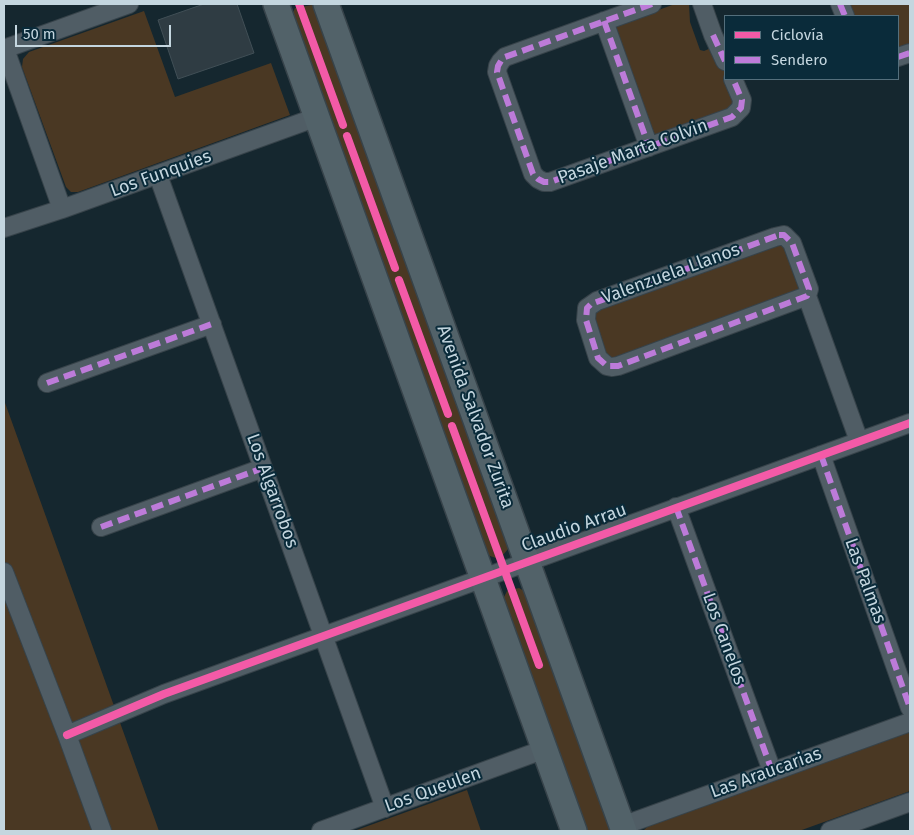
<!DOCTYPE html>
<meta charset="utf-8">
<style>
body{margin:0}
#map{position:relative;width:914px;height:835px;overflow:hidden;background:#15272f;font-family:"Fira Sans",sans-serif}
canvas{display:block}
.frame{position:absolute;inset:0;border:5px solid #c4d6df;pointer-events:none}
.legend{position:absolute;left:724px;top:15px;width:175px;height:65px;box-sizing:border-box;background:#0a2b3a;border:1px solid #546f7c;margin:0;padding:6px 9px;list-style:none;font-size:15px;color:#c4d6df}
.legend li{display:flex;align-items:center;gap:10px;height:25px}
.legend b{width:25px;border:1px solid #546f7c}
.scale{position:absolute;left:15px;top:25px;width:156px;height:22px;box-sizing:border-box;border:2px solid #c4d6df;border-top:0;padding-left:6px;font-size:15px;line-height:18px;white-space:nowrap;color:#c4d6df;-webkit-text-stroke:4px #0a2b3a;paint-order:stroke}
</style>
<div id="map">
<canvas width="914" height="835"></canvas>
<div class="frame"></div>
<ul class="legend">
<li><b style="height:6px;background:#f35aa7"></b>Ciclovía</li>
<li><b style="height:6px;background:#bd7bd9"></b>Sendero</li>
</ul>
<div class="scale">50 m</div>
</div>
<script>
const g = document.querySelector('canvas').getContext('2d');
g.lineJoin = 'round';
function fill(path, color) { g.fillStyle = color; g.fill(path, 'evenodd'); }
const shape = rows => new Path2D(rows.map(r => 'M' + r).join(''));
function strokePath(path, color, width, dash) { g.strokeStyle = color; g.lineWidth = width; g.lineCap = dash ? 'butt' : 'round'; g.setLineDash(dash || []); g.stroke(path); }
function drawText(font, color, halo, rows, align = 'center') {
  g.font = font + ' "Fira Sans",sans-serif'; g.lineWidth = 4; g.setLineDash([]); g.textBaseline = 'middle'; g.strokeStyle = halo; g.fillStyle = color; for (const [text, x, y, turn = 0] of rows) {
    g.save(); g.translate(x, y); g.rotate((+turn || 0) * Math.PI / 180); g.textAlign = isNaN(turn) ? turn : align; if (halo) g.strokeText(text, 0, 0); g.fillText(text, 0, 0); g.restore();
  }
}
const green = shape([
 [675,4,689,4,690,22,700,50,704,51,711,48,716,49,725,73,725,79,735,98,734,108,654,137,615,27,617,25],
 [848,4,910,4,910,46,898,51,898,16,853,16],
 [312,5,315,9,508,543,508,549,503,555,496,558,490,556,484,552,291,17,295,8],
 [144,11,175,97,271,63,290,115,78,192,71,192,66,187,22,67,23,59,29,52],
 [780,243,787,247,802,287,800,291,616,361,607,359,592,314,593,311],
 [4,400,159,831,4,831],
 [519,588,526,592,612,831,585,831,502,601,507,591],
 [910,731,910,791,799,831,643,831,648,826],
 [467,790,481,831,354,831]
]);
const building = shape([
 [204,4,237,4,254,53,178,79,158,20,204,4]
]);
const street = shape([
 [652,4,505,57,501,61,498,66,497,72,533,174,538,179,544,182,550,182,732,117,741,108,742,100,733,79],
 [702,4,713,35,725,61],
 [840,4,845,16],
 [604,21,649,147],
 [4,49,129,4],
 [5,49,62,209],
 [898,57,910,53],
 [158,175,385,808],
 [4,228,62,209,317,117],
 [807,296,618,366,612,367,607,366,598,358,586,320,587,308,597,301,775,237,784,235,792,243,809,289,807,296,859,441],
 [47,383,212,324],
 [821,455,910,708],
 [676,507,772,771],
 [101,527,263,468],
 [4,572,67,735,102,831],
 [67,735,164,694,910,423],
 [622,826,910,722],
 [321,831,545,749],
 [830,831,910,802]
]);
const secondary = shape([
 [276,4,574,831],
 [326,4,624,831]
]);
const quiet = shape([
 [652,4,505,57,501,61,498,66,497,72,533,174,538,179,544,182,550,182,732,117,741,108,742,100,733,79],
 [840,4,845,16],
 [604,21,649,147],
 [713,35,725,61],
 [898,57,910,53],
 [779,235,784,235,792,243,809,289,807,296,618,366,607,366,598,358,586,320,587,308,591,304,779,235],
 [47,383,212,324],
 [821,455,910,708],
 [676,507,772,771],
 [101,527,263,468]
]);
const cycleway = shape([
 [299,4,343,125],
 [347,136,395,268],
 [399,280,448,414],
 [452,426,539,665],
 [67,735,164,694,910,423]
]);
const streetNames = [
 ["Pasaje Marta Colvin",633,152,-20],
 ["Los Funquies",161,174,-20],
 ["Valenzuela Llanos",671,274,-20],
 ["Avenida Salvador Zurita",475,417,70],
 ["Los Algarrobos",272,491,70],
 ["Claudio Arrau",574,528,-20],
 ["Las Palmas",865,581,70],
 ["Los Canelos",724,639,70],
 ["Las Araucarias",766,773,-20],
 ["Los Queulen",433,790,-20]
];
fill(green, '#4a3823');
fill(building, '#2f3c43');
strokePath(building, '#414f56', 1);
strokePath(street, '#37434a', 20);
strokePath(secondary, '#37434a', 28);
strokePath(street, '#505d65', 18);
strokePath(secondary, '#526269', 25);
strokePath(quiet, '#bd7bd9', 6, [12, 6]);
strokePath(cycleway, '#f35aa7', 8);
drawText('18px', '#c4d6df', '#0a2b3a', streetNames);
</script>
